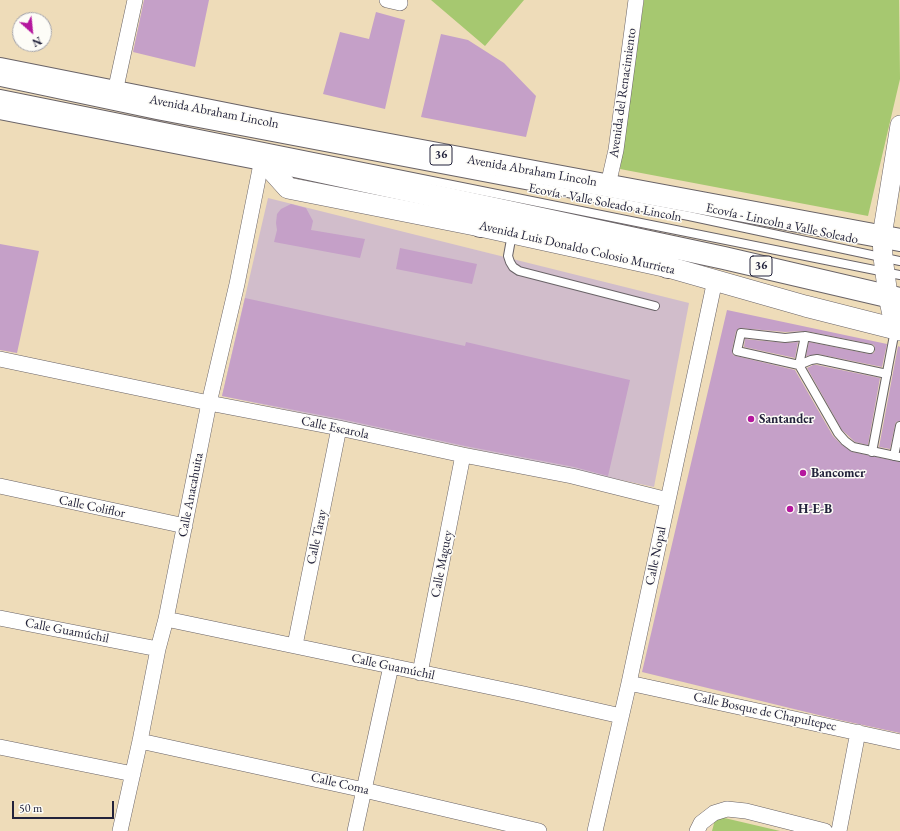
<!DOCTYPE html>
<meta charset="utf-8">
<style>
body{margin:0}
#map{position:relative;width:900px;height:831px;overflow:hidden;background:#eedcb9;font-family:"EB Garamond",serif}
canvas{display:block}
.north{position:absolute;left:12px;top:12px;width:40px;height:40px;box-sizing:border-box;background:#fdfcf7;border:1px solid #a5a5ac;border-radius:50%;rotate:153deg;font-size:11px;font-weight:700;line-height:16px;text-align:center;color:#22223b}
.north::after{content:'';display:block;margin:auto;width:14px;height:18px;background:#b5179e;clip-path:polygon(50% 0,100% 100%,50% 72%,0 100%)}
.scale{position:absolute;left:12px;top:801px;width:102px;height:18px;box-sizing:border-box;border:2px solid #22223b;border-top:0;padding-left:5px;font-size:12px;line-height:14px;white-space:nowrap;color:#22223b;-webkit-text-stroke:3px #fdfcf7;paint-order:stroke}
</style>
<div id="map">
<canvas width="900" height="831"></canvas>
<div class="north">N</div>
<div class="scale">50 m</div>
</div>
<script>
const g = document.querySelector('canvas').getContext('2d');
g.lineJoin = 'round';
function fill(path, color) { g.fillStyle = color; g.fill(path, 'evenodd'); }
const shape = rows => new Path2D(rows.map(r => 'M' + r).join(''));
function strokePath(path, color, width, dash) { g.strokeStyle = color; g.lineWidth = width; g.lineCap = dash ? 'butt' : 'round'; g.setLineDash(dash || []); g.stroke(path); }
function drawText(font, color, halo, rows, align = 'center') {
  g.font = font + ' "EB Garamond",serif'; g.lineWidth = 3; g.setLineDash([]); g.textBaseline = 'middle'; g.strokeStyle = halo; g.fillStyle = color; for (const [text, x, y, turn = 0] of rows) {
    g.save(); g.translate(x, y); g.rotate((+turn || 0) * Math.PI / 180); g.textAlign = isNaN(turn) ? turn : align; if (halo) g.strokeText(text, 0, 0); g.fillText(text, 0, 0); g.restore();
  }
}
const industrial = shape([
 [268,198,689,303,654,487,222,396]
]);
const green = shape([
 [431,0,524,0,485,46],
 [644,0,899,0,900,79,868,216,620,169],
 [716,816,780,831,712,831]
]);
const building = shape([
 [144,0,209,0,195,67,133,52],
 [376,12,405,20,385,109,323,94,340,32,369,39],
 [441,34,468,40,504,63,536,96,526,137,421,117],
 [291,204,306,208,313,221,311,230,365,239,360,258,274,242,277,230,276,223,277,214,281,209],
 [0,244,39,251,17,353,0,350],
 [400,248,477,264,472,284,396,269],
 [245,298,465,346,466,342,630,380,608,476,574,467,465,446,341,419,222,396],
 [727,310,887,344,882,367,818,354,806,356,809,342,869,354,874,353,875,350,874,345,871,344,806,331,785,332,739,328,736,331,732,350,733,355,736,356,795,370,833,436,842,445,852,452,900,462,900,733,835,719,642,672],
 [745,339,785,343,798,342,795,358,744,347],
 [898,346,900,347,900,421,896,422,895,425,890,449,879,447],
 [813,365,817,365,880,378,868,445,855,442,842,430,807,368]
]);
const service = shape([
 [0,82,157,115,689,216,900,261],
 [0,94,900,275],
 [512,234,508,256,510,262,513,267,519,271,655,306],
 [805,336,785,338,741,333,737,351,799,365,811,360,817,359,887,374],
 [870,349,805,336,799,365,838,433,845,441,853,447,900,457],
 [872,452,895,330],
 [894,456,900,426]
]);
const minor = shape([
 [387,0,400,3],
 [115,92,135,0],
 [608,185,616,150,636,0],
 [0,359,209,403,339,428,463,455,572,476,668,500],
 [0,486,185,526],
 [0,618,158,649],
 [166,619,524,694,621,716],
 [295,645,339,428],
 [420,673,463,455],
 [629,683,900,742],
 [140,741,364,790,539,831],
 [0,747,133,774],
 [120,831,140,741,158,649,166,619,209,403,237,284,262,159],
 [355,831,391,666],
 [595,831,629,683,715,280],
 [697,831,701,823,714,813,727,809,746,811,825,831],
 [839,831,858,732]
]);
const tertiary = shape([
 [895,329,888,296,883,257,882,236,900,125]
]);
const secondary = shape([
 [262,159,288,188,480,226,668,267,805,306,900,330]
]);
const primary = shape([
 [0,69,271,123,900,240],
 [0,108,262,159,724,258,900,299],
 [449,201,480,226],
 [636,240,668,267]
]);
const markers = [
 [751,419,4,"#b5179e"],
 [803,473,4,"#b5179e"],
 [790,509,4,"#b5179e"]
];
const shields = [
 [441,155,22],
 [761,266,22]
];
const shieldNames = [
 ["36",441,155],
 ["36",761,266]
];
const streetNames = [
 ["Avenida del Renacimiento",623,93,-82],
 ["Avenida Abraham Lincoln",214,112,11],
 ["Avenida Abraham Lincoln",532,171,10],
 ["Ecovía - Valle Soleado a Lincoln",605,203,11],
 ["Ecovía - Lincoln a Valle Soleado",782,224,12],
 ["Avenida Luis Donaldo Colosio Murrieta",577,248,13],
 ["Calle Escarola",335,428,12],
 ["Calle Anacahuita",191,495,-79],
 ["Calle Coliflor",92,507,12],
 ["Calle Taray",317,537,-78],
 ["Calle Nopal",656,556,-78],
 ["Calle Maguey",442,564,-79],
 ["Calle Guamúchil",67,631,11],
 ["Calle Guamúchil",393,667,12],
 ["Calle Bosque de Chapultepec",765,712,12],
 ["Calle Coma",340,784,13]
];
const poiNames = [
 ["Santander",759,419],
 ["Bancomer",811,473],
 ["H-E-B",798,509]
];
fill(industrial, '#d1bdcb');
fill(green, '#a6c870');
fill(building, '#c5a0c8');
strokePath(service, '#696367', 10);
strokePath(minor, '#696367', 16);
strokePath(tertiary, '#696367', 20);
strokePath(secondary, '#696367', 22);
strokePath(primary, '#696367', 24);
strokePath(service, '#fff', 8);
strokePath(minor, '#fff', 15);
strokePath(tertiary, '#fff', 19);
strokePath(secondary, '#fff', 21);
strokePath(primary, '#fff', 22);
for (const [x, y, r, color] of markers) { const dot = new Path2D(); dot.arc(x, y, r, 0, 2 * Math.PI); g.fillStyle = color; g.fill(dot); strokePath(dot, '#fdfcf7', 1.5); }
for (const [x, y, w] of shields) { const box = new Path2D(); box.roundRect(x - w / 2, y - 10, w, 20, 3); g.fillStyle = '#fdfcf7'; g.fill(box); strokePath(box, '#22223b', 1); }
drawText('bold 12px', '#22223b', null, shieldNames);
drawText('13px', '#22223b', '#fdfcf7', streetNames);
drawText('bold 13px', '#22223b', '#fdfcf7', poiNames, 'left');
</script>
